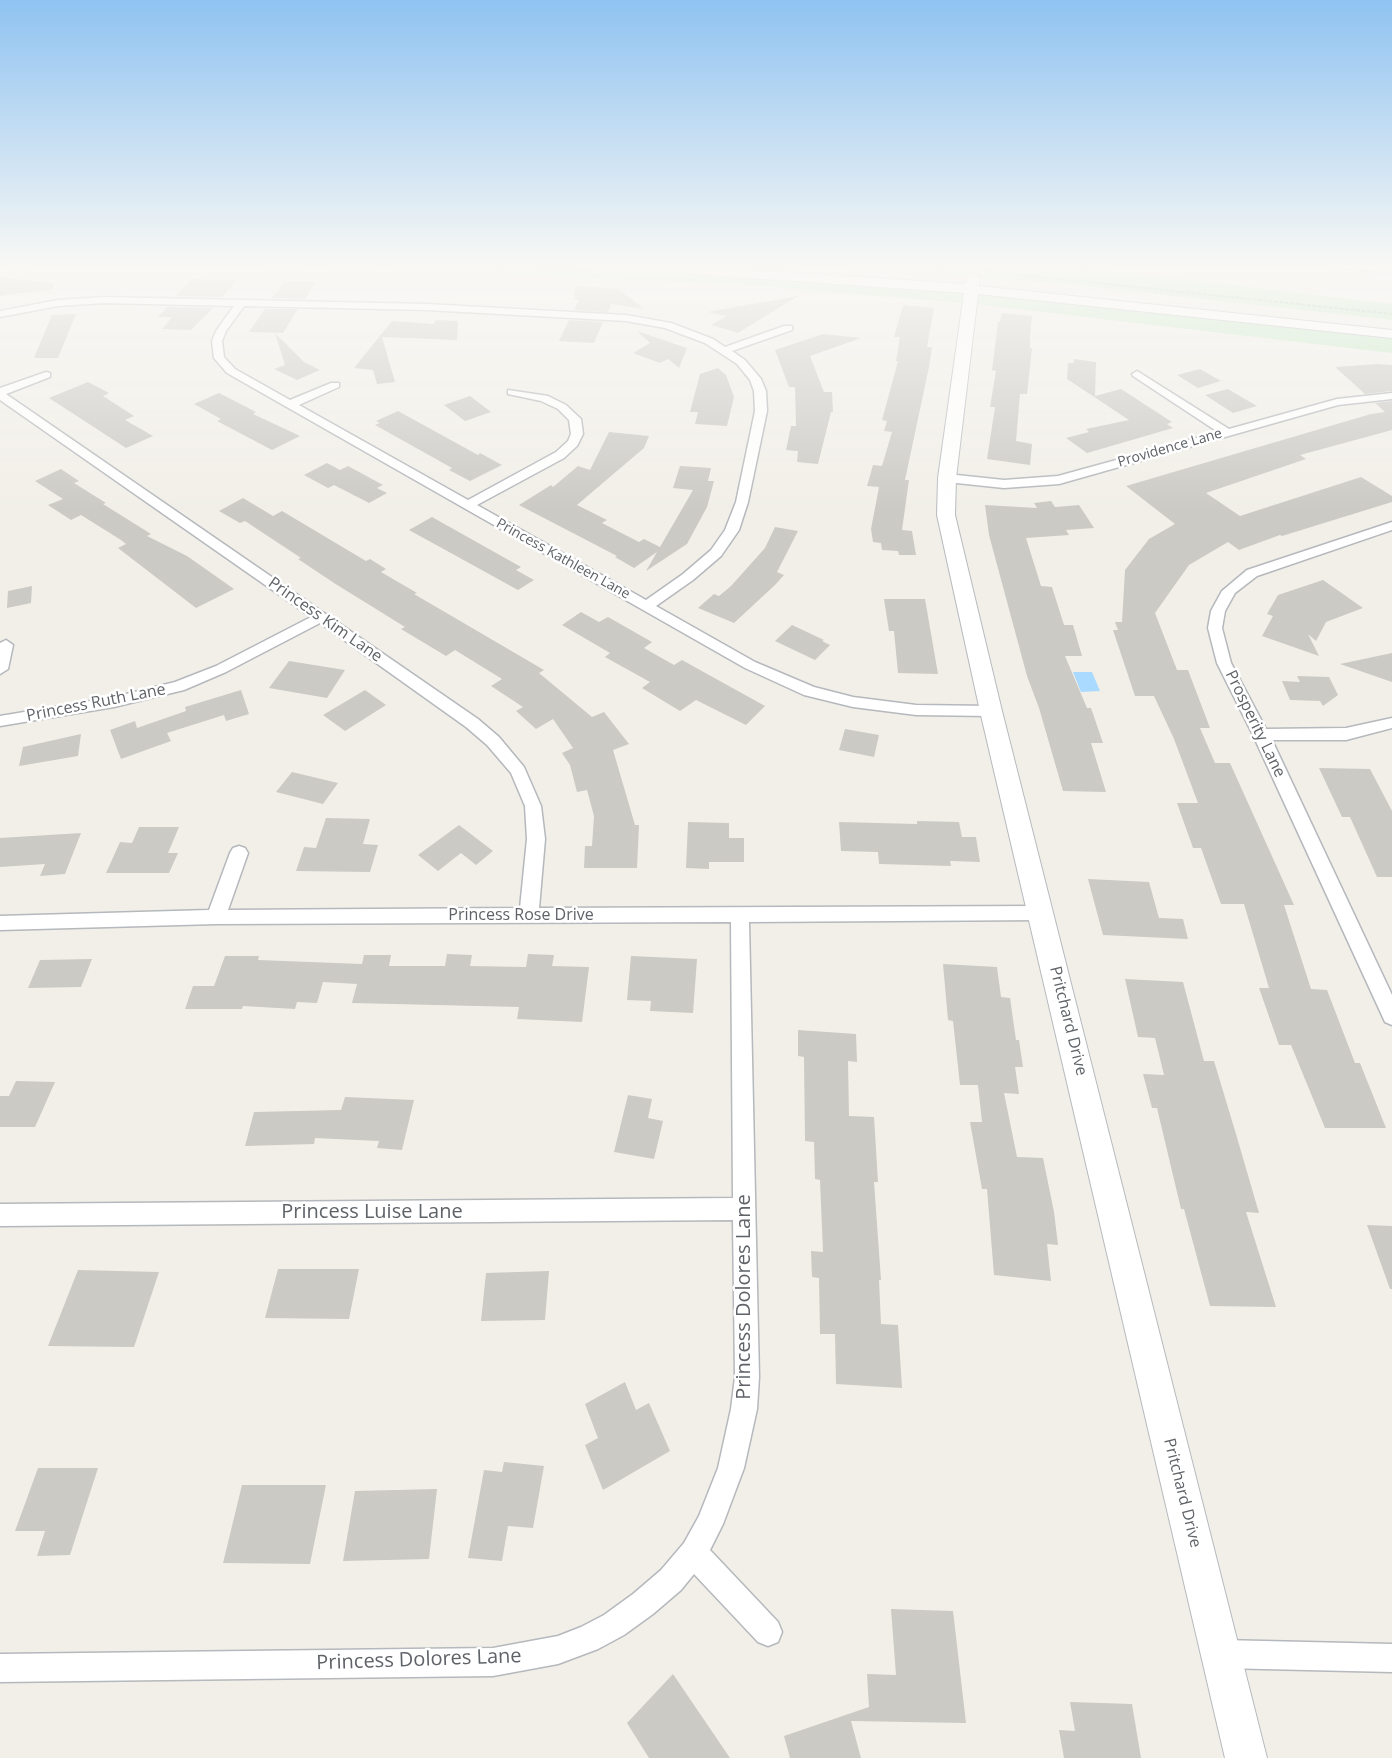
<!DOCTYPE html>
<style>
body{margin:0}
canvas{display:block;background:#f1efe8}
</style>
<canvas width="1392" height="1758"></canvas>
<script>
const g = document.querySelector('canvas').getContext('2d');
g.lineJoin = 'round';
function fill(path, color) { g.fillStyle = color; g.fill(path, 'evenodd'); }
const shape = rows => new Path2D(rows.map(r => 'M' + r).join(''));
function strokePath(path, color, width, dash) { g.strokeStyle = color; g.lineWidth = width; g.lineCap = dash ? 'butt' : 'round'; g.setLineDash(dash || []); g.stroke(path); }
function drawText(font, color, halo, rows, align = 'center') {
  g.font = font + ' "Open Sans",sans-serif'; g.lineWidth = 5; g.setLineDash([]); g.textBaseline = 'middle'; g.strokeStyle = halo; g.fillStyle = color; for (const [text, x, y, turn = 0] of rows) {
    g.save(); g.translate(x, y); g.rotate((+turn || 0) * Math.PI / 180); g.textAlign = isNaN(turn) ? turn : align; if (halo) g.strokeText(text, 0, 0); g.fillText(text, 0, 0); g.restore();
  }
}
const green = shape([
 [0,264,566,264,727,273,933,288,1392,337,1392,353,975,304,735,284,329,267,114,264,0,267],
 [822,264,1025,264,1174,278,1392,304,1392,320,1065,284]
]);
const water = shape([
 [1073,672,1092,672,1100,691,1081,692]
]);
const building = shape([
 [0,277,54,283,54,289,0,296],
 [191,279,237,280,222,297,176,296],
 [284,282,316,282,305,299,272,298],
 [575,286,619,289,644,309,611,304,608,312,574,310,579,300,574,299],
 [798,296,738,333,711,325,727,316,707,312],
 [903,305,934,308,927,347,932,347,929,367,905,480,909,480,902,530,912,531,916,555,899,555,898,551,882,550,881,543,873,542,871,529,879,487,867,486,873,465,882,466,892,432,884,431,887,421,882,420,898,361,896,361,900,337,894,337],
 [167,307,213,308,191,330,162,329,172,317,158,317],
 [265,309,298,309,283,333,249,332],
 [1002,313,1032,316,1030,336,1030,348,1032,348,1027,394,1020,394,1016,441,1032,444,1030,465,987,459,995,407,990,407,996,371,992,370,998,322,1000,322],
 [76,314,58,358,34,358,52,315],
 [436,320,458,321,457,340,382,337,395,382,377,384,373,370,354,368,392,321,433,324],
 [569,320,603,322,594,343,559,341],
 [637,331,687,348,679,368,668,359,660,363,633,353,650,343],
 [275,333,304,362,320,370,297,380,274,369,285,365],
 [823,334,861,338,810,356,824,392,832,392,833,412,831,412,818,464,797,462,798,451,786,450,791,426,796,426,795,387,789,387,775,350],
 [1074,359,1096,362,1095,396,1121,389,1172,422,1167,424,1173,428,1087,453,1066,438,1089,432,1086,429,1129,420,1067,379,1068,363,1074,363],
 [1378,364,1392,365,1392,391,1365,394,1335,367],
 [718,368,726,375,734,397,727,426,695,424,698,412,690,412,700,374],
 [1200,369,1221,381,1198,388,1177,375],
 [88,382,109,393,103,396,134,416,125,420,153,436,126,448,49,398],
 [1228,389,1257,406,1233,413,1205,395],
 [219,393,256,412,253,414,300,436,272,450,217,421,221,419,194,404],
 [470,396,491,412,465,421,444,405],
 [1392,401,1392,430,1300,455,1306,459,1206,493,1240,516,1361,477,1392,496,1392,502,1282,536,1280,535,1239,550,1228,542,1189,565,1155,613,1177,670,1188,670,1210,728,1200,728,1215,763,1230,763,1294,905,1284,905,1311,989,1327,990,1355,1063,1360,1063,1386,1128,1325,1128,1291,1045,1279,1045,1259,988,1269,988,1244,904,1221,904,1201,848,1193,848,1177,803,1198,803,1174,739,1154,696,1135,696,1113,630,1118,630,1115,622,1122,622,1125,570,1149,539,1175,524,1126,486,1371,414,1385,412,1375,403],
 [398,411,478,455,480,453,502,465,470,481,449,470,452,468,375,425,380,423,376,421],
 [609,432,649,436,644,448,577,505,607,520,602,523,639,542,644,539,660,547,693,490,673,488,680,466,711,468,708,481,714,481,707,507,687,544,646,571,657,552,634,568,615,557,617,556,519,505,551,485,553,487,578,466,590,470],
 [327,463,340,470,348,466,383,485,377,488,387,493,369,503,334,485,328,488,304,475],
 [61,469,79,481,74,483,106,503,103,504,151,534,147,536,187,556,234,589,196,608,118,548,126,544,121,540,81,515,71,520,48,505,63,499,35,481],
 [243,498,273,516,282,511,366,561,370,559,386,569,381,572,417,593,414,594,544,670,539,673,592,717,604,712,629,744,613,750,635,825,639,825,637,868,584,868,585,846,592,846,594,816,587,790,577,792,570,765,562,753,573,748,553,719,536,729,516,711,523,707,491,686,502,679,455,650,446,656,401,629,405,627,334,583,298,559,301,558,245,521,240,523,219,511],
 [1051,501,1055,507,1079,505,1094,528,1066,530,1069,535,1026,538,1041,586,1052,587,1064,625,1073,625,1082,656,1065,656,1087,708,1091,708,1103,743,1091,743,1106,792,1063,791,1039,708,1027,676,989,535,985,505,1037,508,1034,503],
 [432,517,521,567,516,570,534,580,518,590,409,530],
 [775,527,798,531,777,572,784,575,775,585,734,623,698,608,714,594,719,596,731,586,765,548],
 [1323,580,1363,608,1326,622,1316,641,1308,634,1319,656,1262,636,1273,616,1267,614,1278,595],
 [32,586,31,603,7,608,8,591],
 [884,599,925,599,938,674,898,673,894,631,889,631],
 [581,612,599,622,608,617,652,642,644,648,674,665,682,660,765,706,746,725,696,700,680,711,642,688,650,682,605,657,610,653,562,625],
 [792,625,824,640,822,641,830,645,815,660,775,641],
 [1392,653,1392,682,1340,664],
 [289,661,345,670,327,698,269,688],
 [1297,676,1329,677,1338,695,1323,706,1320,701,1290,700,1282,681,1300,682],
 [241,690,249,714,226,721,224,715,167,733,171,741,121,759,110,730,135,721,137,728,186,711,185,707],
 [365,690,386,705,345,731,323,715],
 [845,729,879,735,874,757,839,750],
 [81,734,78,756,19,766,23,747],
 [1319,768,1370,769,1392,811,1392,877,1377,877,1350,817,1342,817],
 [292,772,338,783,323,804,276,792],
 [326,818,370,819,363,844,378,845,370,872,296,871,304,847,316,848],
 [917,821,959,822,962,837,976,837,980,862,950,861,951,866,879,864,878,852,841,851,839,822,917,824],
 [688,822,729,823,729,838,744,838,744,862,709,862,709,869,686,868],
 [459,825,493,851,476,865,461,853,438,871,418,855],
 [139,827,179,827,168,853,178,853,169,873,106,873,120,842,132,843],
 [81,833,65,874,40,876,45,864,0,867,0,838],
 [1088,879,1149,882,1159,918,1183,919,1188,939,1103,935],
 [447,954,472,955,470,966,526,967,528,954,554,955,552,966,589,967,582,1022,517,1019,519,1007,352,1003,357,984,323,982,317,1003,297,1002,295,1009,243,1006,242,1009,185,1009,193,986,214,986,225,956,259,956,258,960,362,964,364,955,391,955,389,966,445,966],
 [631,956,697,959,693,1013,650,1011,651,1001,627,1000],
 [92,959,81,987,28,988,40,960],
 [943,964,997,967,1001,997,1010,998,1016,1040,1019,1040,1023,1067,1015,1067,1019,1094,1004,1093,1017,1157,1043,1158,1054,1212,1058,1245,1047,1244,1051,1281,994,1275,987,1189,982,1189,970,1122,982,1122,978,1085,960,1085,953,1021,948,1020],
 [1125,979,1183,982,1204,1061,1214,1061,1236,1134,1259,1213,1246,1212,1276,1307,1210,1306,1184,1209,1181,1209,1157,1108,1152,1108,1143,1074,1164,1075,1155,1038,1138,1037],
 [798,1030,856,1034,857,1062,848,1061,849,1116,874,1117,878,1182,874,1182,881,1280,879,1280,881,1324,898,1325,902,1388,836,1384,835,1334,820,1334,819,1278,812,1277,811,1251,823,1252,820,1180,815,1179,814,1142,805,1141,804,1057,798,1056],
 [16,1081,55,1082,35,1127,0,1127,0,1096,9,1096],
 [628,1095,652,1099,648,1118,663,1121,654,1159,614,1152],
 [345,1097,414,1100,402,1150,377,1148,379,1141,315,1138,314,1144,245,1146,254,1112,341,1110],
 [1367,1225,1392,1226,1392,1289,1390,1289],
 [278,1269,359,1269,349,1319,265,1318],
 [78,1270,159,1272,134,1347,48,1346],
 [549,1271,545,1320,481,1321,486,1273],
 [625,1382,636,1410,649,1403,670,1451,603,1490,585,1445,598,1438,585,1404],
 [504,1462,544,1466,533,1528,508,1526,502,1561,468,1558,484,1470,502,1472],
 [38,1468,98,1468,70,1555,37,1556,45,1531,15,1531],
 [242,1485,326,1485,310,1564,223,1563],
 [437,1489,429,1559,343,1561,355,1491],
 [891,1609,953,1611,966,1723,851,1721,861,1758,790,1758,784,1736,869,1707,867,1674,896,1675],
 [673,1674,730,1758,649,1758,627,1723],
 [1070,1702,1132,1704,1141,1758,1064,1758,1059,1730,1075,1731]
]);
const path = shape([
 [407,264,597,271],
 [896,264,962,269],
 [984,271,1392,314]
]);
const street = shape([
 [1328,264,1392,267,1392,273,1333,267,1328,264],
 [104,297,427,304,626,315,671,323,713,339,725,347,784,326,792,326,792,330,732,351,745,360,761,379,766,391,767,411,748,502,739,530,721,556,693,580,656,606,755,662,814,687,853,697,916,705,991,706,997,707,999,711,997,715,991,716,916,715,853,707,804,695,745,668,227,373,214,358,212,341,216,331,234,306,104,303,58,306,0,317,0,311,58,300,104,297],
 [244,306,427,310,626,321,665,328,705,343,737,364,750,380,754,391,755,411,736,502,725,530,711,550,683,574,646,600,477,505,564,458,577,446,583,434,581,419,566,405,548,396,508,390,508,394,541,401,558,409,569,420,571,434,568,441,556,452,468,500,299,405,339,387,339,383,331,383,290,400,235,369,224,357,222,341,226,331,244,306],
 [1137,371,1229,429,1337,399,1392,393,1392,399,1338,405,1059,484,1004,488,947,482,941,478,947,474,1004,480,1058,476,1218,432,1133,376,1132,374,1137,371],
 [46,372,50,373,50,377,6,394,478,719,499,737,524,767,541,806,545,839,539,908,1042,906,1049,908,1051,913,1049,918,1042,920,749,922,759,1377,757,1409,744,1468,723,1524,710,1550,778,1622,782,1632,778,1642,768,1646,758,1642,694,1574,681,1590,653,1614,624,1635,598,1649,558,1664,493,1676,0,1682,0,1654,493,1648,558,1636,581,1627,604,1615,633,1594,661,1570,684,1543,699,1516,718,1468,731,1409,735,1377,733,1220,0,1226,0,1204,733,1198,731,922,216,924,0,930,0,916,209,910,230,853,233,848,239,846,245,848,248,853,228,910,520,908,527,839,525,806,511,773,487,745,466,727,320,623,226,672,184,690,114,707,0,726,0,716,114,697,175,682,216,666,311,617,0,400,0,388,46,372],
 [1392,522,1392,530,1257,576,1235,593,1225,611,1222,628,1231,663,1266,729,1346,728,1392,718,1392,728,1346,740,1272,740,1392,995,1392,1025,1385,1022,1253,735,1217,663,1208,628,1211,611,1222,591,1247,570,1392,522],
 [6,640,13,645,8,669,0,674,0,643,6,640],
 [1221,1640,1392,1644,1392,1672,1221,1668,1211,1664,1207,1654,1211,1644,1221,1640]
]);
const secondary = shape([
 [602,264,662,264,965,284,968,275,973,274,980,278,979,286,1392,330,1392,338,978,294,956,478,955,515,1002,711,1267,1758,1225,1758,980,711,937,515,938,478,964,293,608,268,602,264]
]);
const farStreetnames = [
 ["Providence Lane",1170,448,-16],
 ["Princess Kathleen Lane",563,559,29]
];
const streetNames = [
 ["Princess Kim Lane",325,620,35],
 ["Princess Ruth Lane",96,703,-11],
 ["Prosperity Lane",1255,724,64],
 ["Princess Rose Drive",521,915],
 ["Pritchard Drive",1068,1021,76],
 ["Pritchard Drive",1182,1493,76]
];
const nearStreetnames = [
 ["Princess Luise Lane",372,1212],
 ["Princess Dolores Lane",744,1297,-90],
 ["Princess Dolores Lane",419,1660,-2]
];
fill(green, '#c5e8c5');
fill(water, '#aadaff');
fill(building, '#cccac5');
strokePath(street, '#b5b8bc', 3);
strokePath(secondary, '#b6babf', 2);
strokePath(path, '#9cc7a9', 2, [4, 1.5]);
fill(street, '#fff');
fill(secondary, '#fff');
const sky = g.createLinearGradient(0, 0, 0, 510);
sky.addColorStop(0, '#8fc3f1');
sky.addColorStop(0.52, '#f9f8f5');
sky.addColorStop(1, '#f9f8f500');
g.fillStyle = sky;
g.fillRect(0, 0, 1392, 510);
drawText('14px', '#5f6368', '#fff', farStreetnames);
drawText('16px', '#5f6368', '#fff', streetNames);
drawText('20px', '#5f6368', '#fff', nearStreetnames);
</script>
